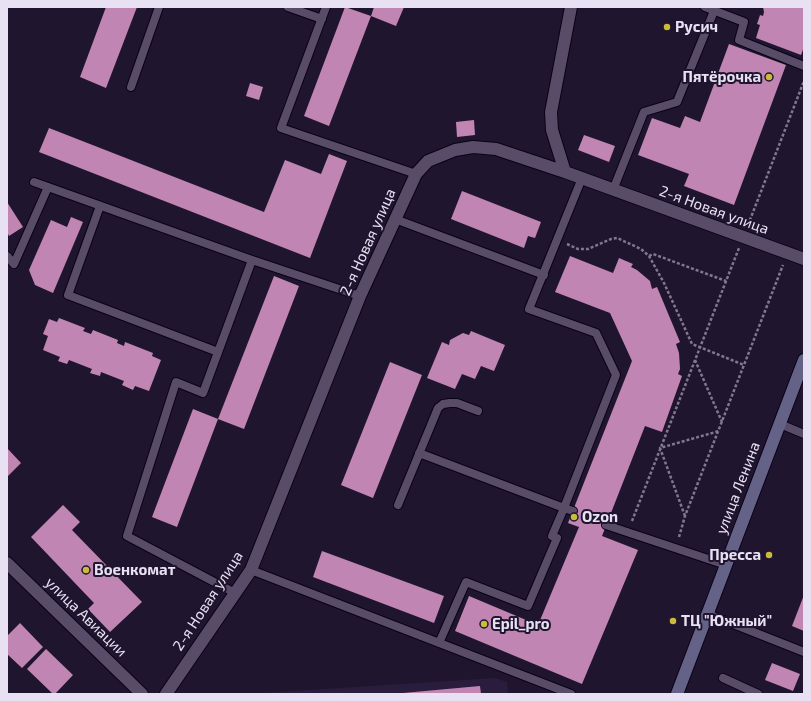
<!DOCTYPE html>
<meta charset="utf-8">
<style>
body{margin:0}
#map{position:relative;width:811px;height:701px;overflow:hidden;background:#20152f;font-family:"Exo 2",sans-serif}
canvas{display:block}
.frame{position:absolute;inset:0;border:8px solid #e8e1f3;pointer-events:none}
</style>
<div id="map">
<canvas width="811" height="701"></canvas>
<div class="frame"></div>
</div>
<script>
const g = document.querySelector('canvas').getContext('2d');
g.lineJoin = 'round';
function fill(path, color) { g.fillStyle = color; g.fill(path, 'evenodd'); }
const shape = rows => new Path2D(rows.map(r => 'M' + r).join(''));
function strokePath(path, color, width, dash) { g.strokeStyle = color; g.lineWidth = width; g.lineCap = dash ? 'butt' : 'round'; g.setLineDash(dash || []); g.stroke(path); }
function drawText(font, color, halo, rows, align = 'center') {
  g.font = font + ' "Exo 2",sans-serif'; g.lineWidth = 4; g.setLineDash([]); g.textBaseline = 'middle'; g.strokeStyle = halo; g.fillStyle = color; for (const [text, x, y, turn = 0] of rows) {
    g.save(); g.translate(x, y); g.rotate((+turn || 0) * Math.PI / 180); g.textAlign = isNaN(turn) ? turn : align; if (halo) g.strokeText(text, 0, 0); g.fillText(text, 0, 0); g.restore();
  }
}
const built = shape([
 [495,678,507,682,508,694,246,694]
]);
const building = shape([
 [106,7,137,7,106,88,80,77],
 [345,7,371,16,329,126,304,116],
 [374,7,404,7,396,26,371,16],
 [763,7,804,7,804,47,801,55,756,38,760,25,757,24,760,15,763,16,764,12],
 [729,44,786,65,734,205,684,186,689,174,638,155,652,118,680,128,685,116,700,122],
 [250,83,263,87,259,100,246,96],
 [474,120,475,135,457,137,456,122],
 [49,128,264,212,285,160,321,174,329,154,347,161,310,258,39,152],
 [584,135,615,146,609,162,578,150],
 [462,191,541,222,535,238,528,236,524,248,451,219],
 [7,202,23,227,9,236,7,232],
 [71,217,83,222,53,293,35,285,29,270,51,220,67,227],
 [570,256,613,273,619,258,633,264,631,267,637,270,650,281,652,289,657,287,680,342,676,344,679,353,680,369,678,374,682,376,662,432,645,426,602,536,638,550,582,684,455,631,469,596,538,625,579,527,568,523,632,361,610,313,555,292],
 [274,276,299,286,244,429,218,419,177,527,152,517,193,409,218,419],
 [59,318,85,328,83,331,91,334,93,330,118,340,117,343,124,346,125,342,153,353,152,356,161,360,149,391,135,386,133,390,122,385,124,381,101,372,100,376,90,373,92,369,69,360,67,364,58,361,60,357,43,350,48,336,43,334,49,319,57,322],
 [471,331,505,345,494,371,481,366,475,379,462,374,455,389,427,378,442,342,449,345,450,340,463,333,469,335],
 [390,362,422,375,373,498,341,485],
 [7,448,21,463,7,477],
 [63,505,80,522,72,530,142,602,110,632,88,609,94,603,31,537],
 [322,551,444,596,434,623,313,577],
 [804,595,804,631,792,626],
 [20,623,43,647,22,668,7,654,7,643,8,642,7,636],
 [46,649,73,675,55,694,53,694,27,669],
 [772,663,800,674,793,691,765,680],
 [480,686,481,694,403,694,403,693]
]);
const path = shape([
 [748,225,804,81],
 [567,244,578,249,588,249,611,239,617,238,641,249,649,256,664,283,692,344,744,365],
 [649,256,653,254,726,281],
 [695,360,722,422],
 [685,516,660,448,719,431],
 [632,521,739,248],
 [679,537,685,516,783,265]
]);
const lane = shape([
 [288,7,322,19],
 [326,7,281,128,416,174],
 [705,7,744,22,739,40,804,66],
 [131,87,159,7],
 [34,182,252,260,360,296],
 [613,190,644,112,677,102,714,11],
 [100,206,68,295,218,352],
 [395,219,544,275],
 [7,256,14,264,48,187],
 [780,424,804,434],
 [419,453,564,508,552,536,557,538,528,606,466,582,439,643],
 [398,505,438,408,443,404,450,403,457,403,478,411],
 [573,511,564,508,616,375,596,333,529,309,582,178],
 [606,525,726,565],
 [251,570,571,694],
 [235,593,127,536,176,382,203,393,252,260],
 [708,614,804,652],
 [723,678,758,694]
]);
const street = shape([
 [565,172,552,130,551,112,571,7],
 [7,563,142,694],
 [166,694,251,570,360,296,416,174,428,161,455,150,473,147,496,149,565,172,804,259]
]);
const secondary = shape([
 [677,694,804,360]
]);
const markers = [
 [667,27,4,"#c9bb3b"],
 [769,77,4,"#c9bb3b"],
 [574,517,4,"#c9bb3b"],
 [769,555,4,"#c9bb3b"],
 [86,570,4,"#c9bb3b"],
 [673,621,4,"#c9bb3b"],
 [484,624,4,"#c9bb3b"]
];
const poiNames = [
 ["Русич",675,27],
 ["Пятёрочка",761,77,"right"],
 ["Ozon",582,517],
 ["Пресса",761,555,"right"],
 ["Военкомат",94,570],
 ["ТЦ \"Южный\"",681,621],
 ["Epil_pro",492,624]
];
const streetNames = [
 ["2-я Новая улица",714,210,20],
 ["2-я Новая улица",368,242,-66],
 ["улица Ленина",738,488,-69],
 ["2-я Новая улица",208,601,-57],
 ["улица Авиации",86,617,44]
];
fill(built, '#2a1c3c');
fill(building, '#c185b4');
strokePath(lane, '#0a0216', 10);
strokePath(street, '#0a0216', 14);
strokePath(secondary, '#0a0216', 14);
strokePath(path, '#81788e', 2.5, [3, 2]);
strokePath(lane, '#584c69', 8);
strokePath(street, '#584c69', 12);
strokePath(secondary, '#656288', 12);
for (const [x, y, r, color] of markers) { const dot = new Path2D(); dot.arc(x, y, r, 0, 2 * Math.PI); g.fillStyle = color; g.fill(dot); strokePath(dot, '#20152f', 1.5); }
drawText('bold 15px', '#e8e1f3', '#20152f', poiNames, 'left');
drawText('15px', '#e8e1f3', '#20152f', streetNames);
</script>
